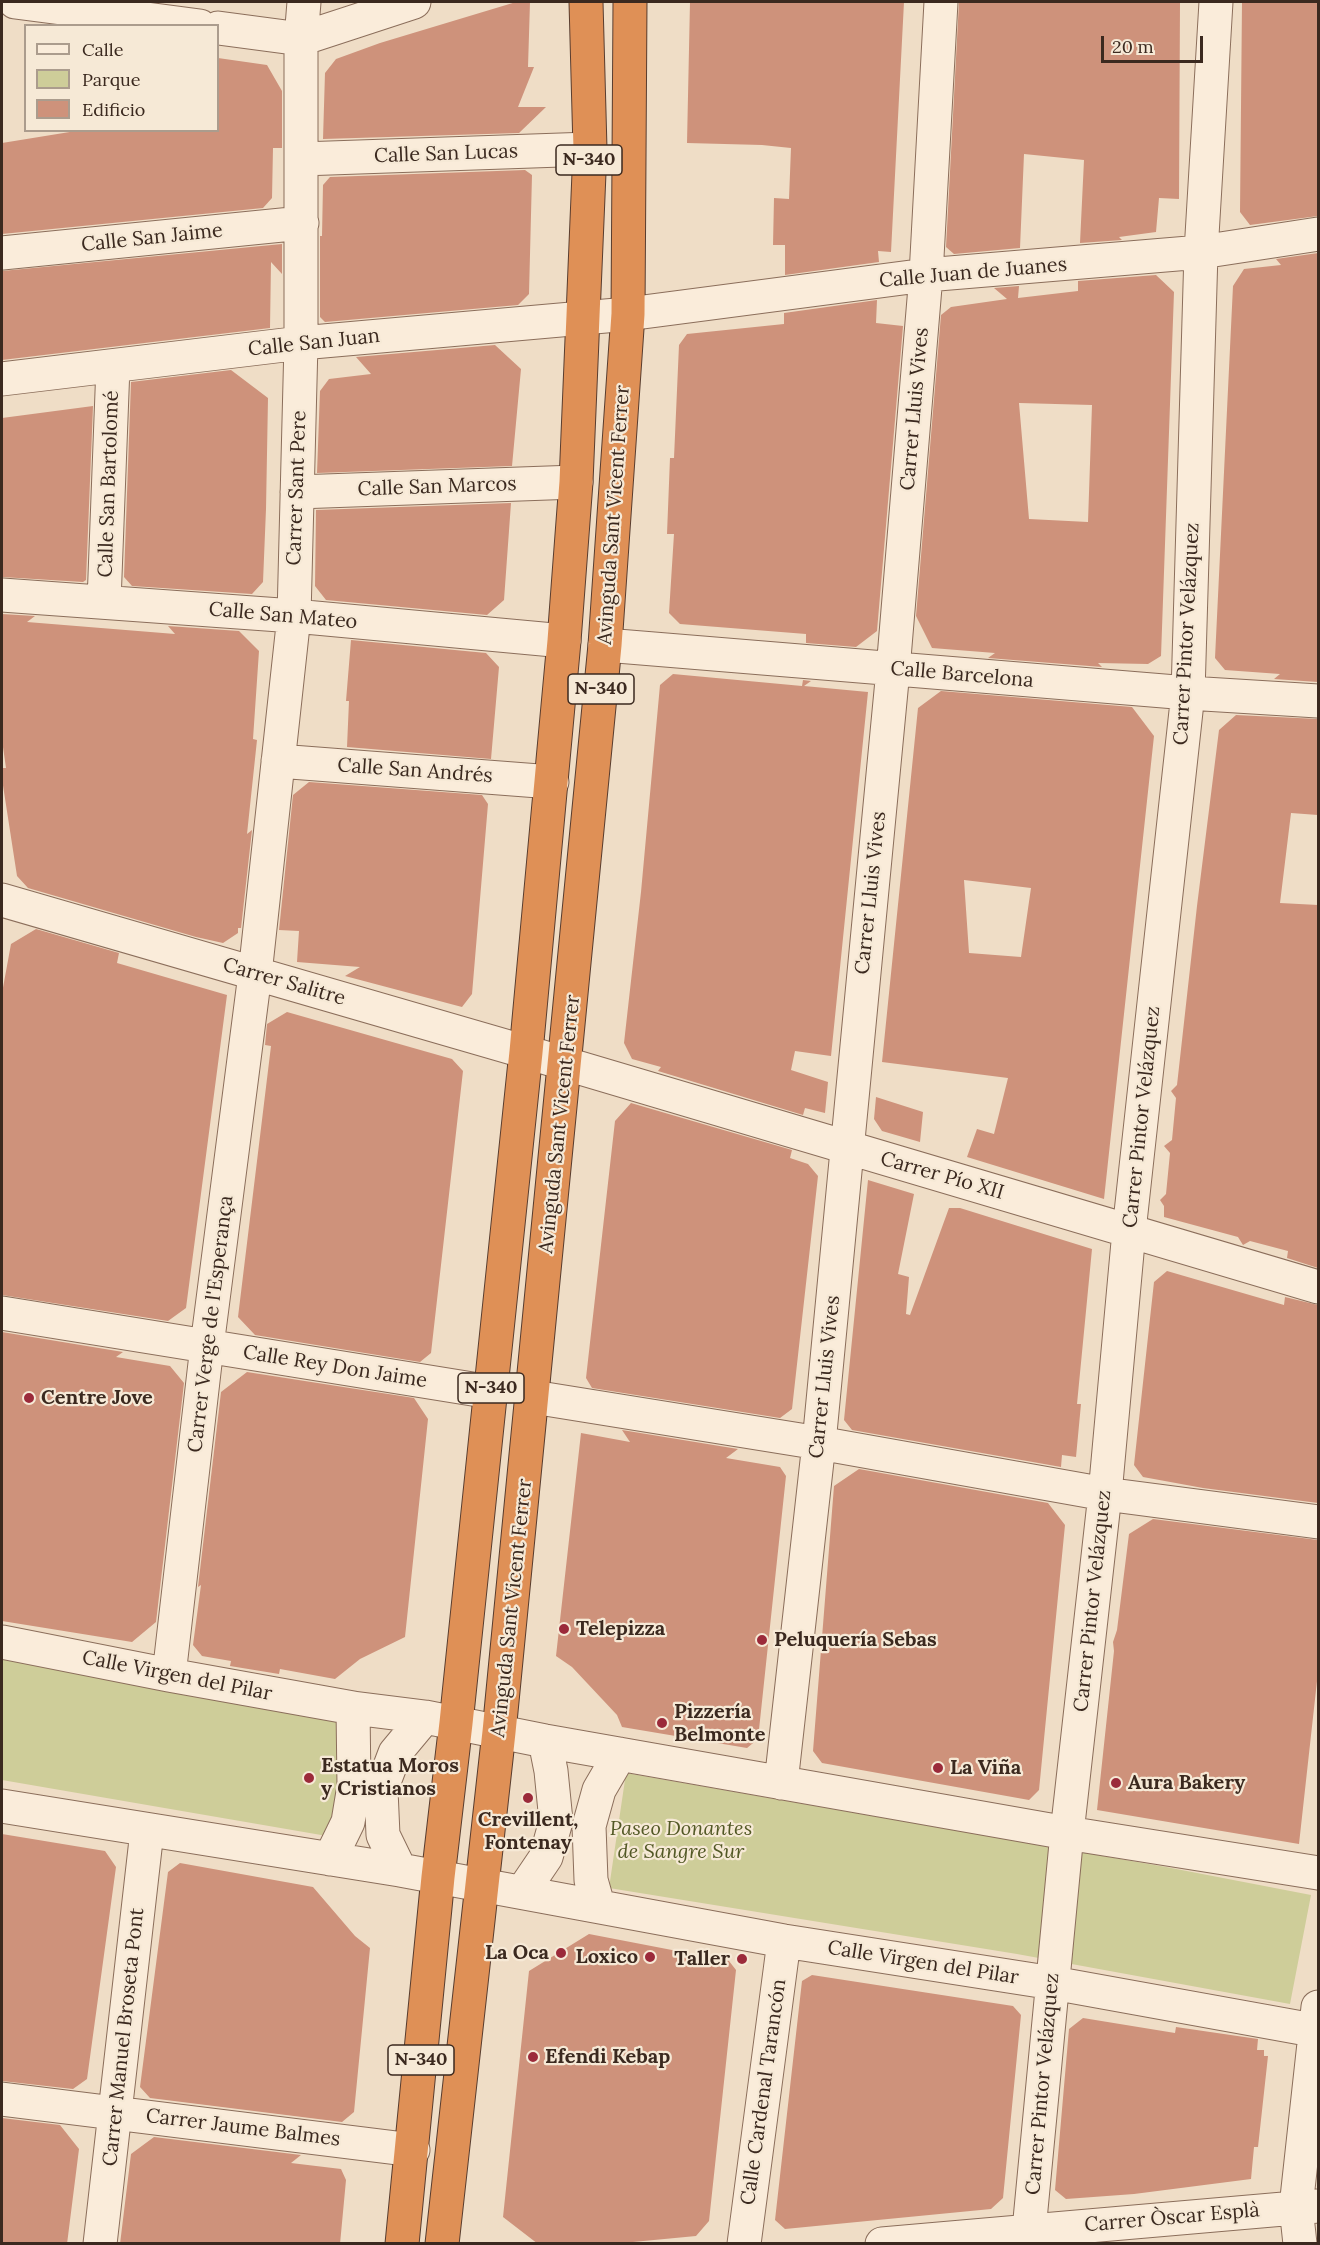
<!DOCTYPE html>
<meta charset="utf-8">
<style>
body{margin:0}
#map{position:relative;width:1320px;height:2245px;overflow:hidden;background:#efddc6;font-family:Lora,serif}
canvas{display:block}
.frame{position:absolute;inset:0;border:3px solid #3b291f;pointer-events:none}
.legend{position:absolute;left:24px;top:24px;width:195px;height:108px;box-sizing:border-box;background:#f6e9d6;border:2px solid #ab9c8d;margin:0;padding:8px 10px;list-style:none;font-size:18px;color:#3b291f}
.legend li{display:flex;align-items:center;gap:12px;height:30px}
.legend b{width:30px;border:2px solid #ab9c8d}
.scale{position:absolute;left:1101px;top:36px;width:102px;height:27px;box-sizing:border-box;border:3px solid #3b291f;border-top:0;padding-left:8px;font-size:18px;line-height:21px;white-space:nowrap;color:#3b291f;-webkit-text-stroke:4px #f6e9d6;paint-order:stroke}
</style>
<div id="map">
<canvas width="1320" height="2245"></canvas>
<div class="frame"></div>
<ul class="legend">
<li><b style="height:8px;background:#faecda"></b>Calle</li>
<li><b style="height:16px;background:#cecd99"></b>Parque</li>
<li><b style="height:16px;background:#ce927b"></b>Edificio</li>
</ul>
<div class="scale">20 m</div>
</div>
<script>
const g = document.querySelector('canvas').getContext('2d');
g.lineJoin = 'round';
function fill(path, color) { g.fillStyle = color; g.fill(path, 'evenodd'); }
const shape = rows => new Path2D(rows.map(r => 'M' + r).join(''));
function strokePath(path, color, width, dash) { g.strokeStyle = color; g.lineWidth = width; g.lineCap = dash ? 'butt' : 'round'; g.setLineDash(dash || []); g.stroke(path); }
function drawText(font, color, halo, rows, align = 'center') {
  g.font = font + ' Lora,serif'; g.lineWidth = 4.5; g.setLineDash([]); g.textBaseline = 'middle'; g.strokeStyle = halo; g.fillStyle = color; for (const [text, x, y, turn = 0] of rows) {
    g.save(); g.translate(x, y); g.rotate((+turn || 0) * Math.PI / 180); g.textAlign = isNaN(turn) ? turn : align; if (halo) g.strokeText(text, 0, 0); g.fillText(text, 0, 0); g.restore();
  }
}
const green = shape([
 [2,1655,348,1717,339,1784,327,1836,2,1780],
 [626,1773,1166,1867,1311,1895,1290,2004,1017,1954,609,1888]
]);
const building = shape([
 [516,2,530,2,528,67,534,67,518,107,546,107,519,133,323,139,325,73,336,59,380,43],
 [690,2,904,2,891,252,878,251,879,262,785,275,785,245,773,245,774,198,789,199,791,148,762,145,687,143],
 [959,2,1180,2,1179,199,1159,198,1156,232,1119,237,1122,240,1080,243,1084,160,1024,154,1020,248,954,254,946,247],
 [1242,2,1318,2,1318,216,1250,225,1240,212],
 [218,58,267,65,282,91,282,148,273,148,272,198,263,208,2,234,2,143,82,130,218,130],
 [525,170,532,175,529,294,518,305,325,322,320,317,320,236,322,236,323,185,330,177],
 [282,244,282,274,271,262,270,328,2,360,2,271],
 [1318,253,1318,682,1274,679,1280,674,1225,670,1215,658,1233,286,1244,269,1281,265,1276,259],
 [1156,275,1174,292,1161,656,1148,664,1098,663,1102,667,988,658,995,653,932,648,916,616,941,315,951,307,1007,299,994,288,1019,286,1018,298,1078,291,1078,281],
 [1019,403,1092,405,1088,522,1029,519],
 [877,300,876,323,903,326,877,631,856,647,806,643,806,634,680,624,669,613,674,534,667,534,670,458,674,458,679,345,687,334,784,324,784,313],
 [495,345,521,369,512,466,317,473,320,391,329,379,371,374,356,357],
 [231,370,268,398,266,509,263,582,252,594,132,586,124,577,131,382],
 [93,406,86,580,83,582,2,577,2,418],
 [511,503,504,600,487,615,326,600,315,586,316,510],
 [2,614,35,616,27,622,175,634,168,626,239,631,259,651,253,739,257,740,247,834,252,830,241,928,238,928,238,933,223,943,196,937,28,888,17,876,2,779,2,768,6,768,2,740],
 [351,640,486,653,499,667,491,759,347,747,349,701,346,701],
 [673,674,802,686,803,680,811,681,804,686,868,692,831,1056,795,1051,791,1070,828,1082,825,1113,805,1108,803,1115,658,1071,661,1067,632,1059,624,1043,641,892,660,685],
 [941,691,1132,707,1154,736,1104,1199,967,1157,977,1129,994,1134,1008,1078,882,1062,918,708],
 [964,880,1031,888,1021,957,969,953],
 [1236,715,1318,719,1318,815,1291,813,1280,903,1318,905,1318,1268,1287,1258,1288,1251,1250,1241,1243,1245,1238,1237,1164,1217,1164,1206,1160,1200,1166,1194,1170,1153,1164,1146,1172,1140,1176,1098,1171,1091,1177,1085,1197,906,1219,730],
 [309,782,482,795,488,804,472,994,462,1007,345,976,360,967,297,962,299,931,279,930,293,795],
 [36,929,119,953,117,963,227,995,186,1308,168,1321,2,1295,2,993,11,944],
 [287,1012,452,1059,463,1071,431,1353,420,1362,255,1335,238,1317,271,1046,265,1045,267,1024],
 [876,1097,923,1112,920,1142,882,1131,874,1119],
 [631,1103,792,1150,790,1158,808,1164,818,1176,792,1409,780,1418,592,1388,586,1378,615,1121],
 [868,1180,914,1194,898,1274,909,1277,906,1314,910,1315,949,1208,960,1208,1092,1249,1077,1404,1081,1404,1076,1457,1062,1455,1061,1467,852,1430,844,1420],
 [1167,1271,1284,1305,1285,1297,1318,1305,1318,1503,1203,1488,1143,1477,1134,1465,1154,1282],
 [2,1332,123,1352,116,1357,170,1366,184,1383,156,1622,132,1642,2,1621],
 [247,1372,414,1398,428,1419,405,1637,360,1659,335,1679,280,1669,279,1674,230,1666,231,1661,202,1656,193,1645,201,1585,198,1587,221,1392],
 [622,1430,738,1449,726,1458,780,1467,786,1476,758,1739,747,1748,622,1727,617,1715,572,1667,556,1656,581,1433,630,1442],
 [859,1469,1048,1503,1065,1525,1039,1790,1029,1800,822,1763,813,1751,834,1486],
 [1153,1519,1318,1540,1318,1672,1299,1844,1097,1810,1114,1651,1113,1642,1117,1630,1129,1534],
 [2,1834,105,1851,116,1867,87,2079,73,2089,2,2081],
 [180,1863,313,1887,355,1936,370,1948,354,2112,342,2122,150,2098,140,2087,168,1872],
 [589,1934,729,1961,736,1970,709,2221,696,2236,612,2244,538,2244,503,2217,529,1971],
 [812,1975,1013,2006,1021,2015,1003,2198,991,2209,785,2229,775,2220,802,1981],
 [1083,2018,1175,2033,1176,2027,1258,2039,1257,2050,1264,2050,1264,2056,1268,2056,1258,2147,1254,2147,1251,2179,1134,2194,1066,2199,1055,2190,1069,2029],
 [2,2118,60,2125,79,2149,67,2244,2,2244],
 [154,2137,301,2155,291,2163,341,2169,346,2180,340,2244,120,2244,131,2154]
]);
const minor = shape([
 [15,2,200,26],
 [218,28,301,39,414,2],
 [301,159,590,149],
 [2,253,302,223],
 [2,379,301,343,628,314,926,275,1201,252,1318,234],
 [297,492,576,482],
 [2,595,294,616,564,641],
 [104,602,113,366],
 [605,645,1188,693,1318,701],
 [278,761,552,782],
 [2,900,526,1052,1318,1287],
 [2,1313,491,1392],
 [533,1397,819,1443,1105,1494,1318,1522],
 [2,1642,169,1675,353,1708,425,1717,545,1741,1067,1833,1318,1873],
 [169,1675,207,1346,255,974,294,616,301,343,301,39,304,2],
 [781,1783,819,1443,893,670,926,275,941,2],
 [2,1806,400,1870,784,1941,1053,1983,1318,2031],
 [330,1859,348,1822,354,1786,353,1708],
 [400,1870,383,1835,381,1790,395,1753,425,1717],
 [523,1891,546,1857,556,1821,551,1771,545,1741],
 [598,1905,591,1880,589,1826,599,1790,620,1754],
 [2,2099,413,2150],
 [1029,2230,1067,1833,1105,1494,1129,1231,1188,693,1201,252,1216,2],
 [100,2244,147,1831],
 [744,2244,784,1941],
 [882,2244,1318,2206],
 [1300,2244,1296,2207,1318,2007]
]);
const highway = shape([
 [402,2244,438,1877,456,1723,526,1052,564,641,576,482,590,149,586,2],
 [442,2244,499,1732,605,645,628,314,630,2]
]);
const markers = [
 [29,1398,6,"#9b2a3a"],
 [564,1629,6,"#9b2a3a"],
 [762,1640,6,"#9b2a3a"],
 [662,1723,6,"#9b2a3a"],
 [938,1768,6,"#9b2a3a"],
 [309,1778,6,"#9b2a3a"],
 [1116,1783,6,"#9b2a3a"],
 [528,1798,6,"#9b2a3a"],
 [561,1953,6,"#9b2a3a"],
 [650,1957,6,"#9b2a3a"],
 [742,1959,6,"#9b2a3a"],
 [533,2057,6,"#9b2a3a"]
];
const shields = [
 [589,160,66],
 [601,689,66],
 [491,1388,66],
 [421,2060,66]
];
const shieldNames = [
 ["N-340",589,160],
 ["N-340",601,689],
 ["N-340",491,1388],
 ["N-340",421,2060]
];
const streetNames = [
 ["Calle San Lucas",446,154,-2],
 ["Calle San Jaime",152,238,-6],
 ["Calle Juan de Juanes",973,273,-5],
 ["Calle San Juan",314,343,-6],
 ["Carrer Lluis Vives",915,409,-85],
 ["Calle San Bartolomé",109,484,-88],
 ["Calle San Marcos",437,487,-2],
 ["Carrer Sant Pere",297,488,-88],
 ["Avinguda Sant Vicent Ferrer",614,515,-86],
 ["Calle San Mateo",283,616,5],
 ["Carrer Pintor Velázquez",1187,634,-87],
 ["Calle Barcelona",962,675,5],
 ["Calle San Andrés",415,771,4],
 ["Carrer Lluis Vives",871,893,-84],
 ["Carrer Salitre",284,982,16],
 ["Carrer Pintor Velázquez",1142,1117,-84],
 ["Avinguda Sant Vicent Ferrer",560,1124,-84],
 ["Carrer Pío XII",942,1176,16],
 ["Carrer Verge de l'Esperança",211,1324,-83],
 ["Calle Rey Don Jaime",335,1367,9],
 ["Carrer Lluis Vives",825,1377,-84],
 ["Carrer Pintor Velázquez",1093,1601,-84],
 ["Avinguda Sant Vicent Ferrer",512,1608,-84],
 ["Calle Virgen del Pilar",177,1676,11],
 ["Calle Virgen del Pilar",923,1963,9],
 ["Carrer Manuel Broseta Pont",124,2037,-84],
 ["Carrer Pintor Velázquez",1043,2084,-85],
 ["Calle Cardenal Tarancón",764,2092,-82],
 ["Carrer Jaume Balmes",243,2128,7],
 ["Carrer Òscar Esplà",1172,2218,-5]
];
const poiNames = [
 ["Centre Jove",41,1398],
 ["Telepizza",576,1629],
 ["Peluquería Sebas",774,1640],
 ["Pizzería",674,1712],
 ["Belmonte",674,1735],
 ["Estatua Moros",321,1766],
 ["y Cristianos",321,1789],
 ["La Viña",950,1768],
 ["Aura Bakery",1128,1783],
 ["Crevillent,",528,1820,"center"],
 ["Fontenay",528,1843,"center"],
 ["La Oca",549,1953,"right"],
 ["Loxico",638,1957,"right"],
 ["Taller",730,1959,"right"],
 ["Efendi Kebap",545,2057]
];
const parkNames = [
 ["Paseo Donantes",681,1829],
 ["de Sangre Sur",681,1852]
];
fill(green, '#cecd99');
fill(building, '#ce927b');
strokePath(minor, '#8b6e5b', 35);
strokePath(highway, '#593d2f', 35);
strokePath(minor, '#faecda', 33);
strokePath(highway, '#df9056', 33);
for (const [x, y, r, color] of markers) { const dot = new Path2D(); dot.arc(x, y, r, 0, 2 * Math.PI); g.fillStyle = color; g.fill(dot); strokePath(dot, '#f6e9d6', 2); }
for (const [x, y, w] of shields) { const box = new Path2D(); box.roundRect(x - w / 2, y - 15, w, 30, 4.5); g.fillStyle = '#f6e9d6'; g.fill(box); strokePath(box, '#3b291f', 1.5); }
drawText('bold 18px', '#3b291f', null, shieldNames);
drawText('20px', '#3b291f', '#f6e9d6', streetNames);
drawText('bold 20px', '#3b291f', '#f6e9d6', poiNames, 'left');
drawText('italic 20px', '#525825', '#f6e9d6', parkNames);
</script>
